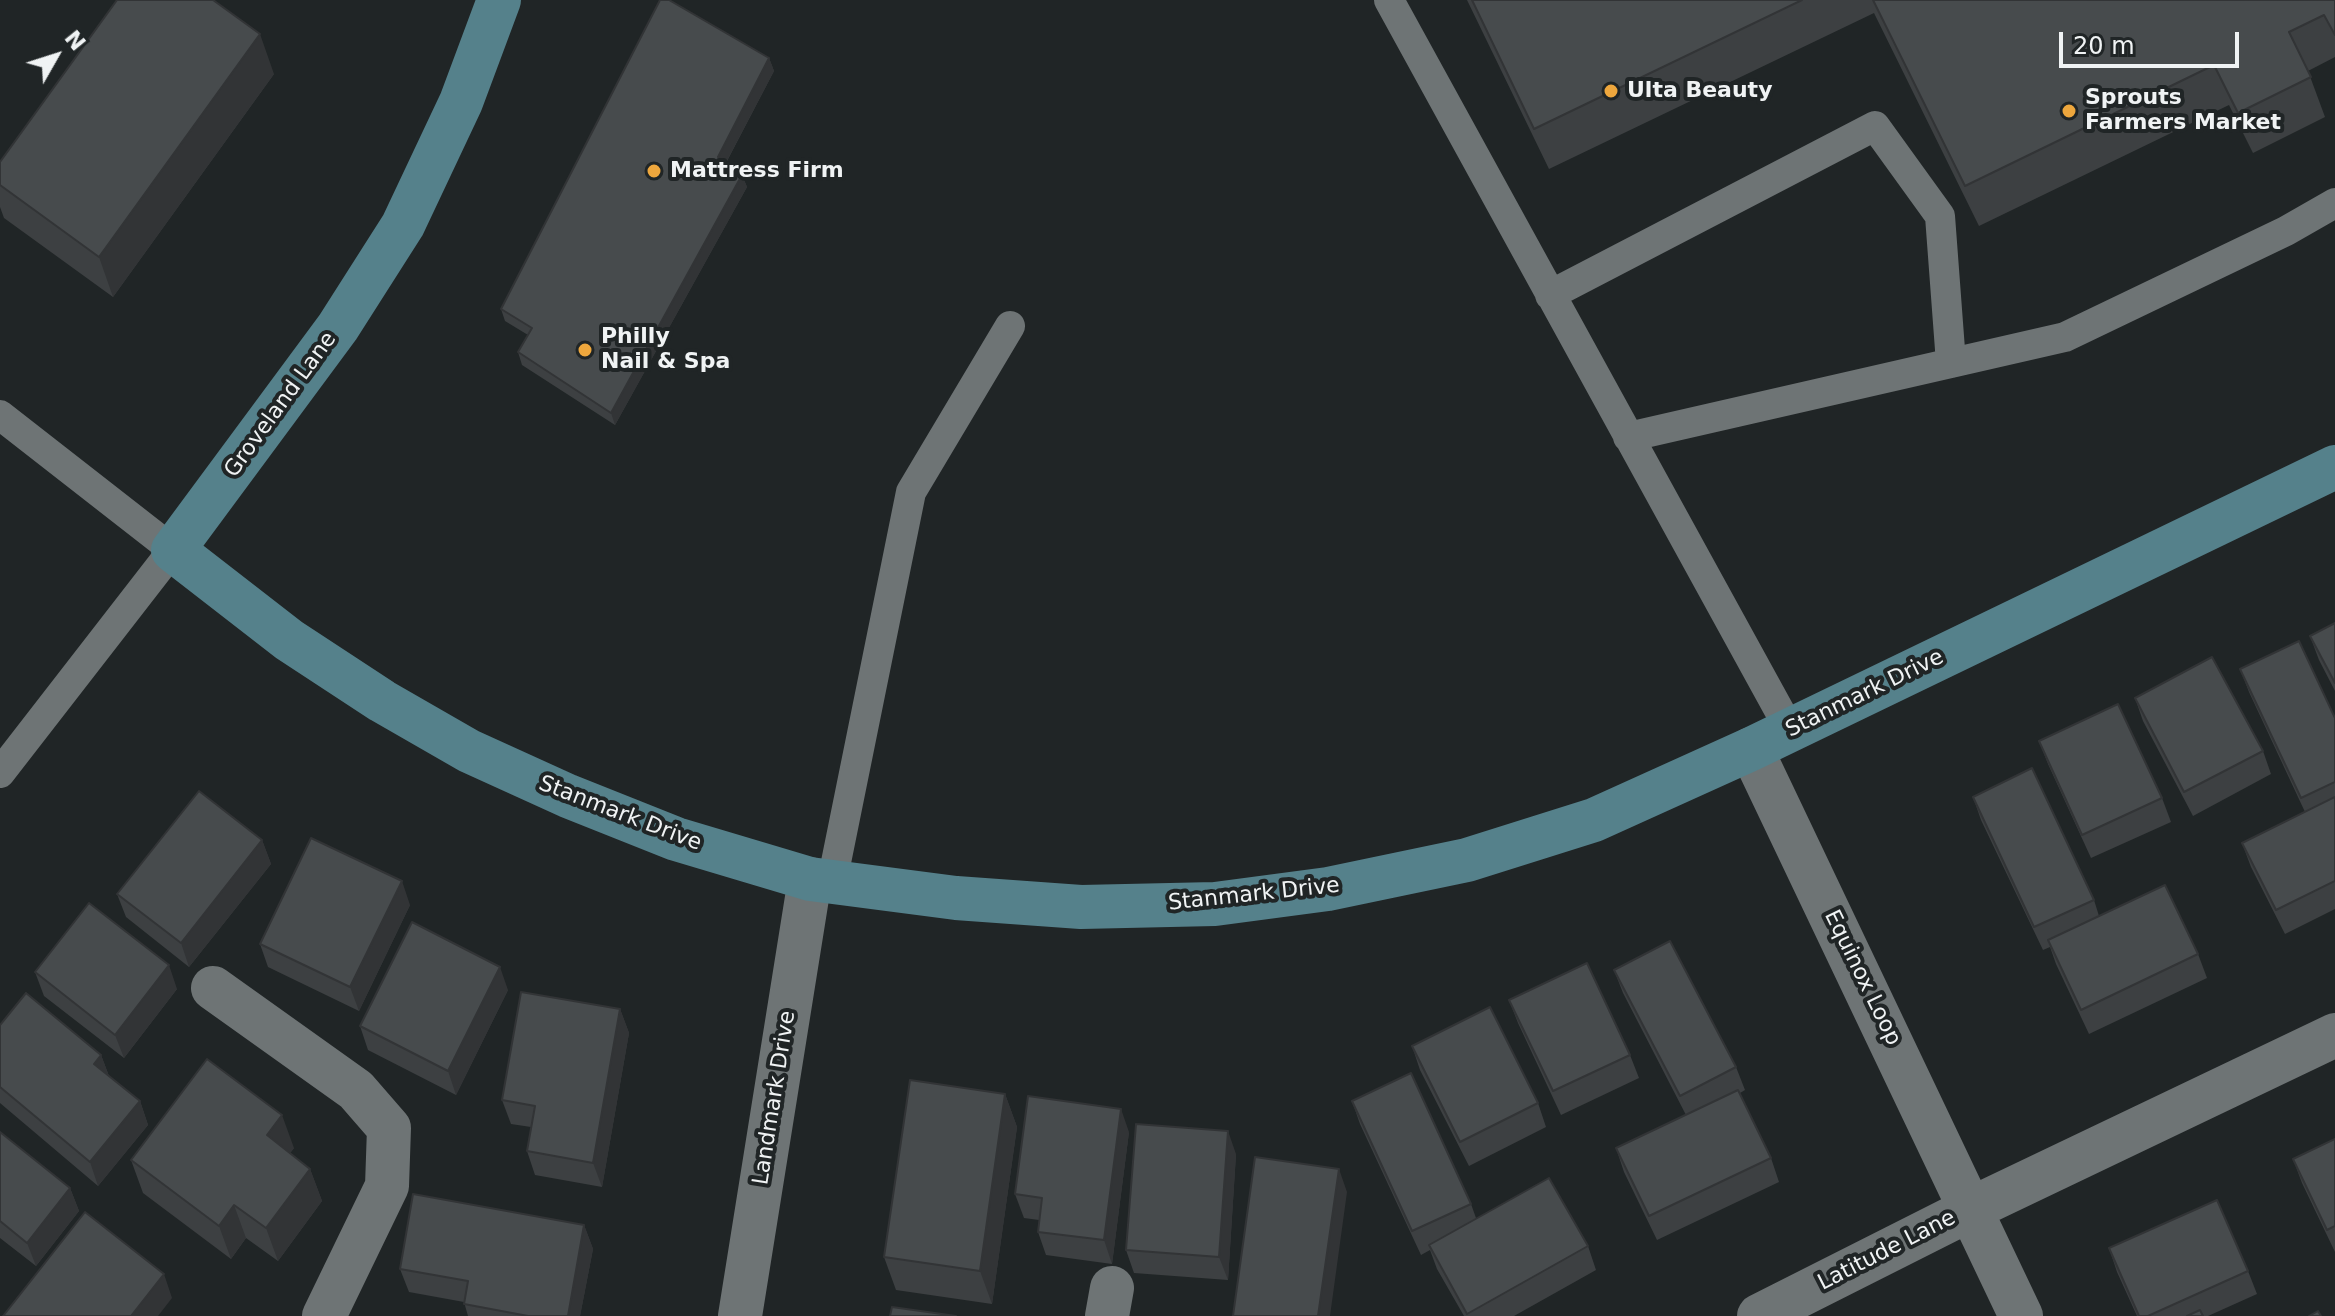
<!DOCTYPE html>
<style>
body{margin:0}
#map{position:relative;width:2335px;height:1316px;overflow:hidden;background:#202526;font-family:"DejaVu Sans",sans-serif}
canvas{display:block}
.north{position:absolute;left:16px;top:16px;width:80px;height:80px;-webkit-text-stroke:6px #202526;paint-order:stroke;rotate:51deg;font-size:22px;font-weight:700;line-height:32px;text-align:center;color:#f0f3f4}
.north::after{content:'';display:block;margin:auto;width:28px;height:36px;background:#f0f3f4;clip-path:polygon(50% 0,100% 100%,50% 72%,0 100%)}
.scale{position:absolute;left:2059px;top:32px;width:180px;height:36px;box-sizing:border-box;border:4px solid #f0f3f4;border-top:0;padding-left:10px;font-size:24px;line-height:28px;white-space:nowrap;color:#f0f3f4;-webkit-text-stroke:6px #202526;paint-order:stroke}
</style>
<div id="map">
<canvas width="2335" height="1316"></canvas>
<div class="north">N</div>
<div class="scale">20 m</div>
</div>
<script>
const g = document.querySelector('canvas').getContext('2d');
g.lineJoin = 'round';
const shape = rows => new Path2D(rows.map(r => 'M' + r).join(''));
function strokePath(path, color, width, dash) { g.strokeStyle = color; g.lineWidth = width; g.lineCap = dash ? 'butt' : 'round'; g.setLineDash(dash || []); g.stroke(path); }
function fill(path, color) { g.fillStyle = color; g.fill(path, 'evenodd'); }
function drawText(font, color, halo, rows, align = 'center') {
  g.font = font + ' "DejaVu Sans",sans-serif'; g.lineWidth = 8; g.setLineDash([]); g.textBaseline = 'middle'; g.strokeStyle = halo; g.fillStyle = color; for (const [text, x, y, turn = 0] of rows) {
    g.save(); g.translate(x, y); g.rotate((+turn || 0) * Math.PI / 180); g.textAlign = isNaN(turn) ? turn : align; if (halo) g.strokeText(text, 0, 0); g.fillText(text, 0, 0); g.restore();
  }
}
const lane = shape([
 [1389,0,1790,730],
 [1550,295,1875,126,1940,216,1951,363],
 [0,415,173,550,0,773],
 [1628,437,2065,337,2286,231,2335,203],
 [832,882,911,492,1010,326]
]);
const street = shape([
 [1751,749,2021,1316],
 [213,988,356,1090,389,1128,387,1186,324,1316],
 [740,1316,810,879],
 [1107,1316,1112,1288],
 [1759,1316,1973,1208,2335,1035]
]);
const secondary = shape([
 [499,0,461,102,403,225,338,327,173,550,289,640,382,701,469,751,568,796,676,839,810,879,956,898,1081,907,1215,904,1328,889,1467,860,1594,820,1751,749,2335,467]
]);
const wall = shape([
 [1467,0,2335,0,2335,57,2308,71,2325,117,2253,153,2229,105,1979,226,1874,13,1549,169],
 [769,58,774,71,726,163,742,175,747,187,615,425,522,365,518,352,528,335,505,321,501,309],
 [274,74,113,297,4,218,0,207,0,162],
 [2335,623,2335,691,2319,660,2310,636],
 [2240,669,2335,718,2335,909,2285,934,2251,867,2242,843,2305,812,2249,692],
 [2135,698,2263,751,2271,774,2193,816,2143,721],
 [2039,741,2162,798,2171,822,2091,858,2048,764],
 [1973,797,2094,900,2099,916,2198,954,2207,978,2089,1034,2056,964,2050,947,2043,950,1981,820],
 [262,840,271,864,189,967,126,917,117,894],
 [410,905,359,1011,268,967,260,944],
 [1614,970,1736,1067,1745,1090,1740,1093,1771,1158,1779,1182,1657,1240,1624,1172,1616,1148,1686,1115,1623,993],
 [35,972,177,989,124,1058,44,996],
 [508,990,456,1095,368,1050,360,1026],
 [1509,1000,1630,1055,1639,1078,1561,1115,1518,1023],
 [620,1009,629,1033,602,1187,535,1175,527,1151,531,1127,511,1124,502,1100],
 [0,1025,101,1055,109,1076,140,1101,148,1125,98,1186,0,1103],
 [1412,1046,1538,1103,1546,1127,1469,1166,1420,1070],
 [1005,1094,1017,1127,992,1304,896,1290,884,1257],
 [1352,1101,1471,1204,1476,1218,1588,1246,1596,1270,1514,1316,1464,1316,1437,1269,1430,1250,1421,1255,1360,1124],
 [0,1132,70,1188,79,1211,36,1266,0,1238],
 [1129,1132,1112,1264,1046,1255,1038,1232,1039,1220,1024,1218,1015,1194],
 [2335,1139,2335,1252,2302,1183,2293,1159],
 [294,1148,290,1153,310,1169,322,1201,278,1261,246,1238,231,1259,143,1193,131,1160],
 [1236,1154,1228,1280,1134,1273,1126,1250],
 [584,1225,593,1249,580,1316,468,1316,464,1302,409,1292,400,1269],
 [2109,1248,2248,1271,2257,1294,2208,1316,2137,1316,2117,1272]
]);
const shadedWall = shape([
 [260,34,274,74,113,297,99,257],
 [769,58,774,71,722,170,718,157],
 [742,175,747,187,615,425,611,413],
 [262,840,271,864,189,967,181,943],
 [402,881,410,905,359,1011,350,987],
 [169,965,177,989,124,1058,115,1035],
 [500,967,508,990,456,1095,448,1071],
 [620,1009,629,1033,602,1187,593,1163],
 [101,1055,110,1079,94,1064],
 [1005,1094,1017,1127,992,1304,980,1271],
 [140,1101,148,1125,98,1186,90,1162],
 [1121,1109,1129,1132,1112,1264,1104,1240],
 [282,1115,294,1148,279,1168,267,1135],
 [1228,1131,1236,1154,1228,1280,1219,1257],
 [310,1169,322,1201,278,1261,266,1228],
 [1339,1169,1347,1192,1330,1316,1318,1316],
 [70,1188,79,1211,36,1266,27,1243],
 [234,1205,246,1238,231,1259,219,1226],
 [584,1225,593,1249,580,1316,568,1316],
 [164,1274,172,1298,158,1316,131,1316]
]);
const building = shape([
 [117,0,213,0,260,34,99,257,0,185,0,162,117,0],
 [660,0,669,0,769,58,718,157,742,175,611,413,518,352,532,328,501,309,660,0],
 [1472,0,1802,0,1534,129,1472,0],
 [1873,0,2335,0,2335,35,2324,15,2289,32,2311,77,2238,113,2214,65,1965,186,1873,0],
 [2335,623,2335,683,2310,636,2335,623],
 [2299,641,2335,718,2335,782,2301,798,2240,669,2299,641],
 [2212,657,2263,751,2184,792,2135,698,2212,657],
 [2118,704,2162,798,2082,835,2039,741,2118,704],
 [2032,768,2094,900,2034,927,1973,797,2032,768],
 [199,791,262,840,181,943,117,894,199,791],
 [2335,797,2335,881,2276,910,2242,843,2335,797],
 [311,838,402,881,350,987,260,944,311,838],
 [2165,885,2198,954,2081,1010,2048,940,2165,885],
 [89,903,169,965,115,1035,35,972,89,903],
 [412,922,500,967,448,1071,360,1026,412,922],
 [1670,941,1736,1067,1680,1096,1614,970,1670,941],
 [1587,963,1630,1055,1553,1091,1509,1000,1587,963],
 [521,992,620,1009,593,1163,527,1151,535,1106,502,1100,521,992],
 [26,993,101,1055,94,1064,140,1101,90,1162,0,1087,0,1025,26,993],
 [1490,1007,1538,1103,1460,1142,1412,1046,1490,1007],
 [207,1059,282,1115,267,1135,310,1169,266,1228,234,1205,219,1226,131,1160,207,1059],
 [1411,1073,1471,1204,1412,1231,1352,1101,1411,1073],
 [910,1080,1005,1094,980,1271,884,1257,910,1080],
 [1738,1090,1771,1158,1649,1216,1616,1148,1738,1090],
 [1028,1096,1121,1109,1104,1240,1038,1232,1042,1198,1015,1194,1028,1096],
 [1136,1124,1228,1131,1219,1257,1126,1250,1136,1124],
 [0,1132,70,1188,27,1243,0,1221,0,1132],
 [2335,1139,2335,1226,2327,1230,2293,1159,2335,1139],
 [1255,1157,1339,1169,1318,1316,1233,1316,1255,1157],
 [1549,1178,1588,1246,1467,1314,1429,1245,1549,1178],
 [413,1194,584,1225,568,1316,528,1316,464,1304,468,1281,400,1269,413,1194],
 [2217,1200,2248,1271,2148,1316,2139,1316,2109,1248,2217,1200],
 [85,1212,164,1274,131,1316,3,1316,85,1212],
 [892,1307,956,1316,890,1316,892,1307],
 [2200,1310,2203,1316,2187,1316,2200,1310],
 [2318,1311,2321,1316,2309,1316,2318,1311]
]);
const markers = [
 [1611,91,8,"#eea73d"],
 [2069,111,8,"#eea73d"],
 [654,171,8,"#eea73d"],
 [585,350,8,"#eea73d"]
];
const poiNames = [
 ["Ulta Beauty",1627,91],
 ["Sprouts",2085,98],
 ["Farmers Market",2085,123],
 ["Mattress Firm",670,171],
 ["Philly",601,337],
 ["Nail & Spa",601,362]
];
const streetNames = [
 ["Groveland Lane",281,405,-54],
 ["Stanmark Drive",1865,694,-26],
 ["Stanmark Drive",620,814,21],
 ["Stanmark Drive",1254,895,-6],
 ["Equinox Loop",1862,978,64],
 ["Landmark Drive",775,1098,-81],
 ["Latitude Lane",1887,1251,-27]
];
strokePath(lane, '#6e7475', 30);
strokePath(street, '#6e7475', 44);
strokePath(secondary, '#55818b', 44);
fill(wall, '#3d4042');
fill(shadedWall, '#323436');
fill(building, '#474b4d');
strokePath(building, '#323436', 2);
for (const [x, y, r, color] of markers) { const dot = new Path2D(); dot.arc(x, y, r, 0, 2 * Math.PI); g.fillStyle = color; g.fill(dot); strokePath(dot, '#202526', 3); }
drawText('bold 22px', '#f0f3f4', '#202526', poiNames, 'left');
drawText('22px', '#f0f3f4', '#202526', streetNames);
</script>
